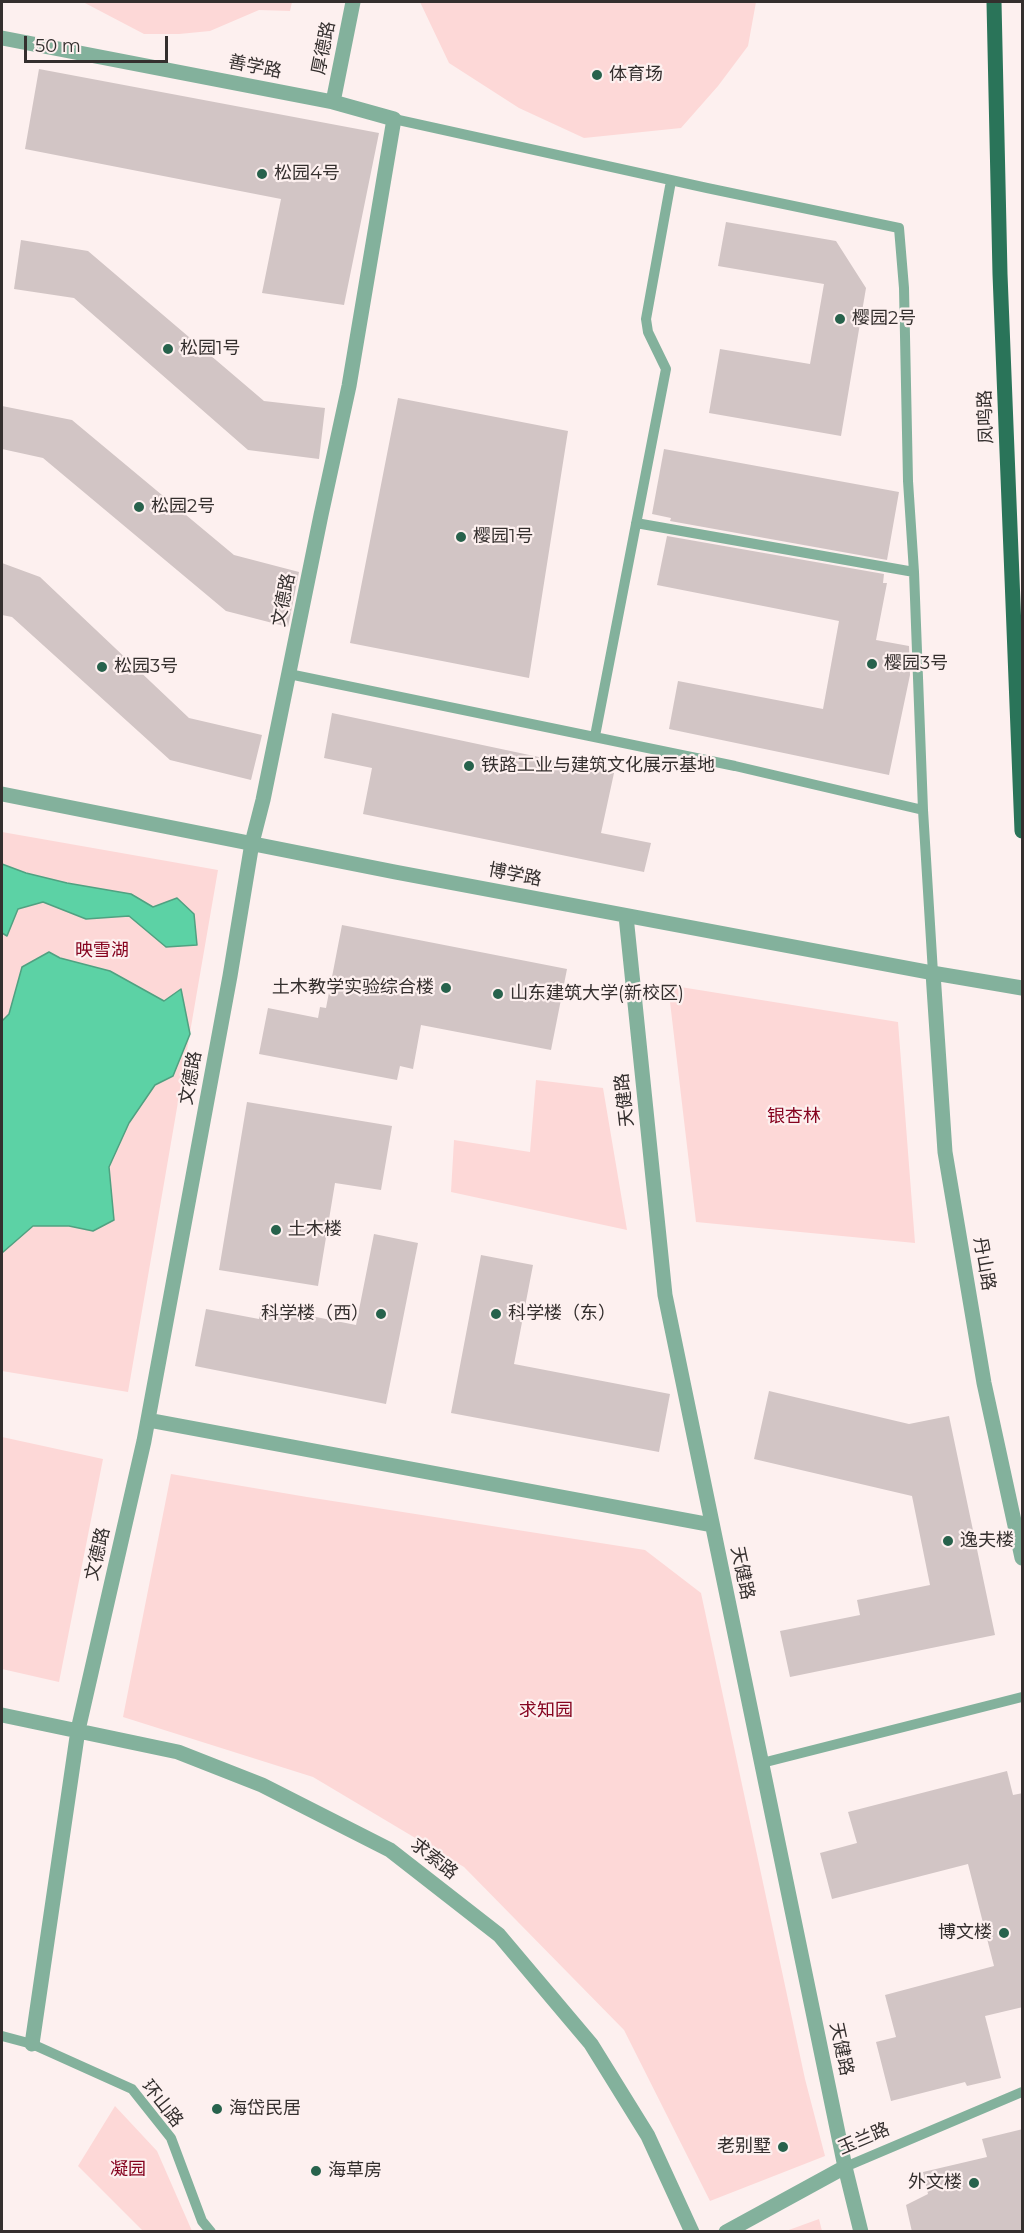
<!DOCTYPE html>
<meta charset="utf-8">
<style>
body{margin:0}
#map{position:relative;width:1024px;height:2233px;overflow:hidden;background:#fdf0ef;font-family:Montserrat,sans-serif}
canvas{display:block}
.frame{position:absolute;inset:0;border:3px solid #342f2e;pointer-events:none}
.scale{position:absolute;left:24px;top:36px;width:144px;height:27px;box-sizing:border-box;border:3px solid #342f2e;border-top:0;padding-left:8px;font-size:18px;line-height:21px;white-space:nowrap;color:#342f2e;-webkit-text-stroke:4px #fdf0ef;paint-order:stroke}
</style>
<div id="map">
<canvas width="1024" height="2233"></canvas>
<div class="frame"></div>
<div class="scale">50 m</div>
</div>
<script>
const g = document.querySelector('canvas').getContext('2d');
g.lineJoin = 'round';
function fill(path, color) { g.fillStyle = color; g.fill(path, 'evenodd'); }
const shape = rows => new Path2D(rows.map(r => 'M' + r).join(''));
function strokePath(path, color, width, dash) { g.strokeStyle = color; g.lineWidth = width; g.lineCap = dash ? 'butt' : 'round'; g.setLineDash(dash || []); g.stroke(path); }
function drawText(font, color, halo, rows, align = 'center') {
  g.font = font + ' Montserrat,"Noto Sans SC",sans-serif'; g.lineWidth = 4.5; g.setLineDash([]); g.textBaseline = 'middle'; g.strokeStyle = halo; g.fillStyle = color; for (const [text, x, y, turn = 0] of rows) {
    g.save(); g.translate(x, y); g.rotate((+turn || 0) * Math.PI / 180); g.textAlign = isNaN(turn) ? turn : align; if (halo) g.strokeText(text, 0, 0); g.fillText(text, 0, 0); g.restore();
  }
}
const green = shape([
 [83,2,292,2,290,11,259,10,210,31,179,34,144,34],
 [420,2,756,2,748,46,718,86,681,128,584,138,519,108,449,63],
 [2,832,218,870,128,1392,2,1371],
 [668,985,898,1022,915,1243,696,1222],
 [536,1080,603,1088,627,1230,451,1192,454,1140,530,1152],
 [2,1437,103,1459,59,1682,2,1669],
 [171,1474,307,1497,645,1550,701,1593,805,2079,825,2156,710,2201,624,2030,464,1867,313,1777,123,1717],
 [115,2106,157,2151,192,2231,143,2231,78,2166],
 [819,2219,822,2231,786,2231]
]);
const water = shape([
 [2,864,26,873,67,883,131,894,153,907,177,898,194,914,197,945,166,947,129,916,86,919,43,902,18,909,7,936,2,933,2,864],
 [49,952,60,958,110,971,164,1001,181,989,190,1034,173,1076,155,1085,129,1123,109,1167,114,1220,93,1231,69,1226,33,1226,2,1253,2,1021,9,1014,22,967,49,952]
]);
const building = shape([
 [39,69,379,133,344,305,262,293,281,199,25,149],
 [726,222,836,241,866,288,841,436,709,413,720,349,810,364,824,284,718,266],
 [21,240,88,251,264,401,325,408,319,459,248,450,74,298,14,289],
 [398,398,568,431,529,678,350,643],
 [2,406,72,420,234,555,299,572,288,627,226,611,43,458,2,449],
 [664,449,899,492,887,560,670,521,671,518,652,514],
 [667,536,884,574,883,583,887,583,876,640,909,646,910,675,889,775,669,729,678,681,823,709,839,621,657,585],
 [2,563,40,577,189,718,262,735,251,780,170,760,12,617,2,615],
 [332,713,614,773,601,833,651,843,644,872,363,814,372,768,324,758],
 [342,925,567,969,551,1050,421,1025,413,1069,400,1066,397,1080,259,1054,268,1008,318,1018,320,1007,326,1008],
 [247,1102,392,1126,381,1190,335,1183,318,1286,219,1270],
 [374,1234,418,1243,386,1404,195,1366,206,1309,259,1319,261,1306,356,1325],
 [481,1255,533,1265,514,1364,670,1394,659,1452,451,1413],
 [769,1391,909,1424,949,1416,995,1635,790,1677,780,1631,860,1615,857,1600,930,1585,912,1496,754,1459],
 [1007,1771,1013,1795,1023,1793,1023,2007,985,2016,1001,2078,967,2086,965,2082,891,2101,876,2042,896,2037,885,1995,994,1966,968,1864,832,1899,820,1853,857,1843,848,1812],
 [1023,2129,1023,2232,912,2232,906,2205,928,2194,923,2172,987,2157,982,2139]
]);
const service = shape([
 [394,119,707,188,899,228,904,288,908,481,914,572,636,523],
 [289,674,735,766,923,810,914,572],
 [595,736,666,369,648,332,646,319,671,181],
 [923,810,933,973],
 [762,1763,1022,1697],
 [2,2036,32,2044,132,2089,171,2138,202,2221,211,2232],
 [845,2167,1022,2092]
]);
const minor = shape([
 [2,38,333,102,394,119,349,386,321,515,263,800,252,843,230,976,144,1441,78,1730,32,2044],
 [333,102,353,2],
 [2,794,395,872,933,973,1022,988],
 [626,916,665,1295,845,2167,861,2232],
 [933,973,945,1152,984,1383,1022,1558],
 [148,1420,712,1525],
 [2,1715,178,1752,262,1785,390,1850,499,1935,591,2044,648,2136,692,2232],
 [726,2232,845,2167]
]);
const primary = shape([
 [994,2,1000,274,1022,831]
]);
const markers = [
 [597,75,6,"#27624c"],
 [262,174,6,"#27624c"],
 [840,319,6,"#27624c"],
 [168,349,6,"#27624c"],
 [139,507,6,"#27624c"],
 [461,537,6,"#27624c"],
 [872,664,6,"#27624c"],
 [102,667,6,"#27624c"],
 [469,766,6,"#27624c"],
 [446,988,6,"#27624c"],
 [498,994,6,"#27624c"],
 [276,1230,6,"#27624c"],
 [381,1314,6,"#27624c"],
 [496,1314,6,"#27624c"],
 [948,1541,6,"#27624c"],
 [1004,1933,6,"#27624c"],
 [217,2109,6,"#27624c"],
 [783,2147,6,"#27624c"],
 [316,2171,6,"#27624c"],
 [974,2183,6,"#27624c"]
];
const streetNames = [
 ["厚德路",324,48,-79],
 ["善学路",255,67,11],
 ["凤鸣路",986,417,-92],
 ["文德路",284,600,-79],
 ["博学路",515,875,11],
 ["文德路",191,1078,-80],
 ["天健路",625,1100,-96],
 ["丹山路",984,1264,80],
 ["文德路",98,1554,-77],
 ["天健路",742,1573,78],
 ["求索路",434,1859,38],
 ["天健路",841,2049,78],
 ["环山路",162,2104,51],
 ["玉兰路",864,2139,-23]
];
const poiNames = [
 ["体育场",609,75],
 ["松园4号",274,174],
 ["樱园2号",852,319],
 ["松园1号",180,349],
 ["松园2号",151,507],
 ["樱园1号",473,537],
 ["樱园3号",884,664],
 ["松园3号",114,667],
 ["铁路工业与建筑文化展示基地",481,766],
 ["土木教学实验综合楼",434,988,"right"],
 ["山东建筑大学(新校区)",510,994],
 ["土木楼",288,1230],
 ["科学楼（西）",369,1314,"right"],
 ["科学楼（东）",508,1314],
 ["逸夫楼",960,1541],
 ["博文楼",992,1933,"right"],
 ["海岱民居",229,2109],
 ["老别墅",771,2147,"right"],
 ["海草房",328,2171],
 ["外文楼",962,2183,"right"]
];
const parkNames = [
 ["映雪湖",102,951],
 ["银杏林",794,1117],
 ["求知园",546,1711],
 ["凝园",128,2170]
];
fill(green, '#fdd8d7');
fill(water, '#5cd2a5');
strokePath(water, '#50a181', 1.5);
fill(building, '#d2c5c5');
strokePath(service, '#83b19c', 10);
strokePath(minor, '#83b19c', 15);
strokePath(primary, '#2a7459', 15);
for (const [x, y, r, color] of markers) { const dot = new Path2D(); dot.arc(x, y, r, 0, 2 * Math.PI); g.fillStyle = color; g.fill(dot); strokePath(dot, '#fdf0ef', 2); }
drawText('18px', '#342f2e', '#fdf0ef', streetNames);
drawText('18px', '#342f2e', '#fdf0ef', poiNames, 'left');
drawText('18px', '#860420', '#fdf0ef', parkNames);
</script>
